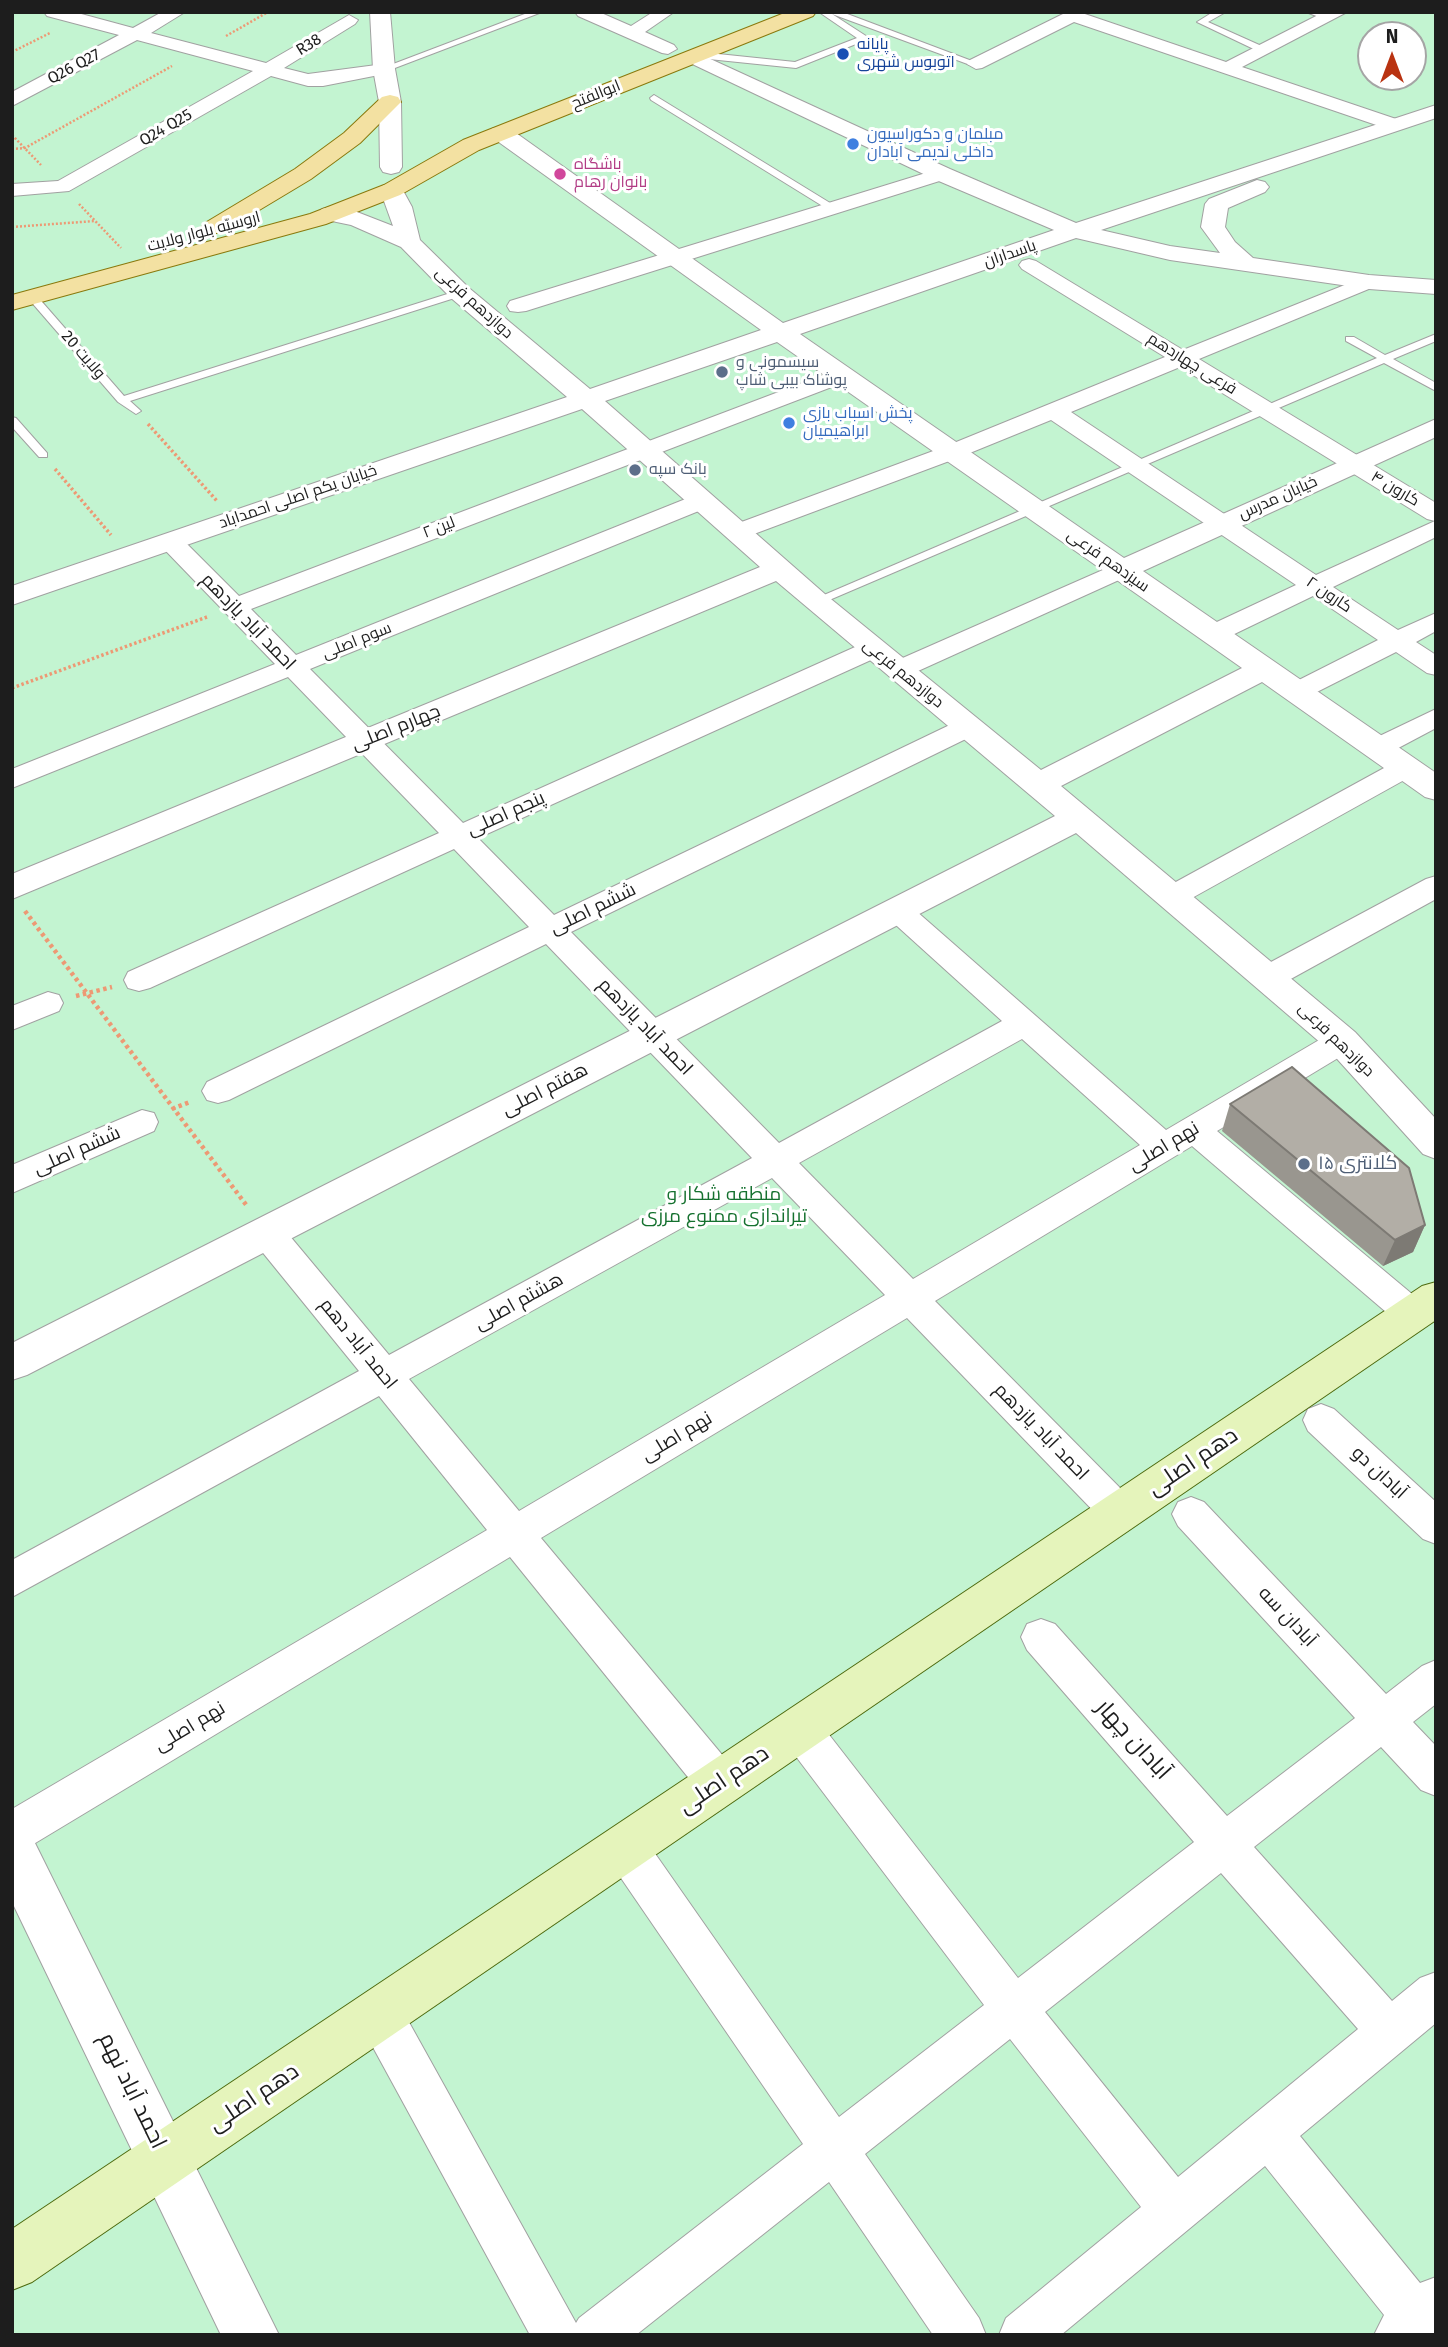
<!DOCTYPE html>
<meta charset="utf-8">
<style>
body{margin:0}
#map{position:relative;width:1448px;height:2347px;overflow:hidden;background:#edece3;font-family:"Fira Sans",sans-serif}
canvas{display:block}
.frame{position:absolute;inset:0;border:14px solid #1d1d1d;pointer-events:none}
.north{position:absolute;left:1357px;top:21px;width:70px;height:70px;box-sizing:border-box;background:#fff;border:2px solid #a5a5a5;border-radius:50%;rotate:0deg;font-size:19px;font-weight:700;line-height:28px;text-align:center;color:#1d1d1d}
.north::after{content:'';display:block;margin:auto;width:24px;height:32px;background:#b93311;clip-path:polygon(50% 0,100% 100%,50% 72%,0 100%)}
</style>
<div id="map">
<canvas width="1448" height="2347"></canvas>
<div class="frame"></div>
<div class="north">N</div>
</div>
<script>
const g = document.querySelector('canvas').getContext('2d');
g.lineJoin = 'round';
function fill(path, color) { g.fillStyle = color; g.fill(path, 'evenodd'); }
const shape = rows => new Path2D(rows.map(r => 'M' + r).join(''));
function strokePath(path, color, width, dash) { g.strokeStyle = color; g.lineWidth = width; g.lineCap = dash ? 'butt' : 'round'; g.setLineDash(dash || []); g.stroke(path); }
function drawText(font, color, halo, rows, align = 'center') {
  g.font = font + ' "Fira Sans",Cairo,sans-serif'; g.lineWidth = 6; g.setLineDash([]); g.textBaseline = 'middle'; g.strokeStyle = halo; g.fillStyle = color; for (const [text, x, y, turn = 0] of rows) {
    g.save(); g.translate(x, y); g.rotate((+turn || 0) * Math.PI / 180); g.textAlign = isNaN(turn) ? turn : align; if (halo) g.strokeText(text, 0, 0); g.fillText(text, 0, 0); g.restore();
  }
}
const park = shape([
 [12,12,1436,12,1436,2335,12,2335],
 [1371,35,1413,35,1413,77,1371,77]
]);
const pathFar2 = shape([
 [226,36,268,12],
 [12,52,50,33],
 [12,135,41,165],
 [12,149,25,148,172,66],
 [79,204,121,248],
 [12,227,95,221]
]);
const pathFar1 = shape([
 [148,424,217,501],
 [55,469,111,535],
 [12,688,207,617]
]);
const path = shape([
 [25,911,247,1206],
 [76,996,112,987],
 [172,1109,190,1102]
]);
const service = shape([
 [530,12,542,12,387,71,380,69,530,12],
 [819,12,842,12,980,64,973,66,832,14,866,36,866,40,796,68,699,58,695,55,699,52,795,62,857,38,819,12],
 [1058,12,1073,13,1086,12,1073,18,1058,12],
 [1213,12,1224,13,1208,22,1266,48,1266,52,1260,52,1197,22,1213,12],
 [1306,12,1319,12,1331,18,1327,20,1306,12],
 [654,95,835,206,837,208,829,210,651,100,650,98,654,95],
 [460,290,464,291,464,295,130,401,141,411,136,414,118,402,27,297,36,295,124,396,460,290],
 [1436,334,1436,341,1393,359,1436,383,1436,391,1384,363,820,604,812,604,810,601,1377,358,1346,341,1346,337,1354,337,1385,355,1436,334],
 [12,417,16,418,47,453,47,457,39,457,12,427,12,417]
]);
const minor = shape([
 [44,12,74,12,133,28,162,12,185,12,151,33,266,63,349,15,358,20,355,24,284,68,308,74,384,64,393,69,384,74,323,86,308,86,271,76,69,191,12,196,12,184,58,181,253,71,137,40,12,106,12,92,119,35,47,16,44,12],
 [575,12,599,12,631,26,653,12,674,12,645,32,674,45,677,49,668,54,662,53,578,16,575,12],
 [1067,12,1079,12,1226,62,1324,12,1347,12,1242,67,1402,121,1405,125,1402,129,1388,129,1074,22,982,68,976,69,967,64,970,60,1067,12],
 [942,168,952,174,949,178,526,311,518,312,510,311,507,306,510,301,942,168],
 [1029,259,1036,261,1183,350,1362,278,1376,278,1380,282,1376,286,1199,359,1436,503,1436,537,1333,587,1398,630,1436,613,1436,631,1416,642,1436,655,1436,675,1427,673,1396,652,1305,698,1296,700,1287,698,1283,692,1287,686,1378,640,1313,596,1222,640,1213,642,1204,640,1200,634,1204,628,1296,585,1051,420,960,457,746,537,737,539,728,537,725,532,728,527,944,447,1165,357,1022,269,1019,265,1022,261,1029,259],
 [1180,367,1427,519,1435,521,1316,575,1071,412,1180,367],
 [842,368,850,370,853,375,850,380,251,609,296,655,693,496,702,494,711,496,714,501,711,506,310,669,463,823,864,643,873,641,882,643,886,649,882,655,478,838,554,915,958,721,968,718,978,721,982,727,978,733,571,932,779,1143,1002,1021,887,917,882,910,887,903,897,900,907,903,1166,1130,1331,1033,1342,1029,1353,1033,1358,1041,1353,1049,1217,1131,1424,1304,1430,1314,1424,1324,1412,1328,1400,1324,1192,1146,935,1301,1132,1500,1138,1512,1132,1524,1119,1529,1106,1524,907,1318,541,1538,734,1769,740,1783,734,1797,719,1803,704,1797,510,1557,27,1848,12,1854,12,1809,487,1530,379,1396,12,1597,12,1560,359,1371,255,1243,250,1233,255,1223,267,1219,279,1223,389,1355,752,1158,546,944,229,1100,218,1103,207,1100,202,1091,207,1082,529,927,454,849,150,988,139,991,128,988,124,980,128,972,439,833,288,677,12,788,12,769,275,664,162,547,159,542,162,537,171,535,180,537,239,596,842,368],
 [1022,1039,1140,1145,913,1279,799,1163,1022,1039],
 [772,1178,885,1295,519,1511,409,1379,772,1178],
 [1121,562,1130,565,1134,570,1130,575,907,676,898,678,889,676,885,670,889,664,1121,562],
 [1436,709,1436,728,1387,754,1377,757,1367,754,1363,748,1367,742,1436,709],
 [1405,759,1415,762,1419,768,1415,774,1183,903,1173,906,1163,903,1158,896,1163,889,1395,762,1405,759],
 [1436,876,1436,899,1278,986,1267,989,1256,986,1252,978,1256,970,1426,879,1436,876],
 [48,992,59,995,63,1003,59,1011,12,1030,12,1006,48,992],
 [142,1110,154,1113,158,1122,154,1131,12,1193,12,1165,142,1110],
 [1321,1404,1334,1409,1436,1502,1436,1544,1423,1539,1308,1431,1303,1420,1308,1409,1321,1404],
 [1191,1497,1204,1502,1386,1694,1422,1666,1436,1660,1436,1704,1413,1722,1436,1746,1436,1796,1421,1790,1381,1747,1254,1847,1392,2001,1420,1978,1436,1972,1436,2023,1300,2136,1420,2283,1436,2277,1436,2335,1374,2335,1384,2315,1265,2166,1061,2335,999,2335,1006,2318,1141,2207,1010,2039,865,2154,979,2318,986,2335,933,2335,829,2182,636,2335,530,2335,363,2029,357,2013,363,1997,379,1991,395,1997,576,2323,579,2318,803,2144,610,1862,604,1847,610,1832,625,1826,640,1832,839,2117,984,2005,785,1742,779,1728,785,1714,799,1709,813,1714,1018,1978,1194,1842,1027,1650,1021,1637,1027,1624,1041,1619,1055,1624,1227,1816,1355,1718,1178,1526,1172,1514,1178,1502,1191,1497],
 [1221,1873,1358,2029,1178,2177,1045,2012,1221,1873]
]);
const tertiary = shape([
 [370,12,390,12,395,69,401,102,402,167,399,172,391,174,383,172,380,167,379,102,373,69,370,12],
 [693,51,950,169,1076,223,1436,105,1436,118,1101,230,1170,246,1220,253,1201,227,1205,204,1209,199,1257,180,1265,182,1269,187,1265,192,1228,208,1225,227,1235,242,1253,258,1369,275,1436,280,1436,294,1369,289,1170,260,1076,238,800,334,1124,558,1436,419,1436,437,1143,571,1436,773,1436,800,1425,797,1262,682,1061,786,1355,1032,1436,1119,1436,1159,1423,1154,1329,1050,1076,833,27,1375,12,1380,12,1343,1055,816,776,581,12,899,12,874,760,567,582,409,12,605,12,586,567,397,451,298,401,247,351,225,322,219,318,214,322,209,330,207,357,212,393,226,380,190,384,185,400,185,412,207,420,240,469,288,590,389,761,330,493,138,490,133,493,128,509,128,783,323,1054,230,934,179,686,61,683,57,686,53,693,51],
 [777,342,1111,576,1242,668,1041,770,826,595,605,401,777,342],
 [12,1824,29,1831,279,2335,221,2335,12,1902,12,1824]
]);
const secondary = shape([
 [1436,1282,1436,1320,32,2282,12,2290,12,2229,1422,1286,1436,1282]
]);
const primary = shape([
 [787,12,816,12,813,16,479,150,400,195,326,224,12,310,12,295,310,214,384,185,463,140,787,12],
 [390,95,398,97,401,102,360,143,311,179,221,233,205,233,201,228,205,223,295,169,344,133,382,97,390,95]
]);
const wall = shape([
 [1230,1104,1425,1225,1413,1252,1383,1266,1222,1131]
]);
const shadedWall = shape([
 [1425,1225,1413,1252,1383,1266,1395,1240]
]);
const building = shape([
 [1292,1067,1409,1168,1425,1225,1395,1240,1230,1104,1292,1067]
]);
const markers = [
 [843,54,7,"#1a4fb4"],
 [853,144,7,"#3f7fe0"],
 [560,174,7,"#d1479c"],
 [722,372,7,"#5c6f8a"],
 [789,423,7,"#3f7fe0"],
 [635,470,7,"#5c6f8a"],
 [1304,1164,7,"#5c6f8a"]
];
const farStreetnames = [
 ["R38",309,45,-32],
 ["Q26 Q27",74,67,-28],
 ["ابوالفتح",596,95,-22],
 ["Q24 Q25",166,128,-30],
 ["اروسیّه بلوار ولایت",204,232,-15],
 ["پاسداران",1010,254,-19],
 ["دوازدهم فرعی",474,303,42],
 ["ولایت 20",83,355,49],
 ["فرعی چهاردهم",1192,364,32],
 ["کارون ۴",1395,489,31],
 ["خیابان یکم اصلی احمداباد",298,497,-19],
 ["خیابان مدرس",1278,498,-24],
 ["لین ۲",439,528,-21],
 ["سیزدهم فرعی",1108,561,35],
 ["کارون ۲",1329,595,34],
 ["سوم اصلی",357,641,-22],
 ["دوازدهم فرعی",903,674,39],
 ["دوازدهم فرعی",1336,1040,44]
];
const farTransitnames = [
 ["پایانه",857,45],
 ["اتوبوس شهری",857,63]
];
const farShopnames = [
 ["مبلمان و دکوراسیون",867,135],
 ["داخلی ندیمی آبادان",867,153],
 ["پخش اسباب بازی",803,414],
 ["ابراهیمیان",803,432]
];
const farHotelnames = [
 ["باشگاه",574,165],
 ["بانوان رهام",574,183]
];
const farServicenames = [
 ["سیسمونی و",736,363],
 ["پوشاک بیبی شاپ",736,381],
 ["بانک سپه",649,470]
];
const streetNames = [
 ["احمد آباد یازدهم",248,622,46],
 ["چهارم اصلی",396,728,-22],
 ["پنجم اصلی",506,814,-24],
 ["ششم اصلی",593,909,-26],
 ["احمد آباد یازدهم",645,1027,46],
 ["هفتم اصلی",545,1090,-27],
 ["نهم اصلی",1164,1147,-31],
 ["ششم اصلی",77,1151,-24],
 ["هشتم اصلی",519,1302,-29],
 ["احمد آباد دهم",358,1344,51],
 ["احمد آباد یازدهم",1041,1432,46],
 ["نهم اصلی",677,1437,-31],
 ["آبادان دو",1379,1473,43],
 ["آبادان سه",1287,1617,47],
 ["نهم اصلی",190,1727,-31]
];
const serviceNames = [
 ["کلانتری ۱۵",1318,1164]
];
const parkNames = [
 ["منطقه شکار و",724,1195],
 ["تیراندازی ممنوع مرزی",724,1217]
];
const nearStreetnames = [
 ["دهم اصلی",1193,1462,-34],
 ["آبادان چهار",1133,1740,48],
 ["دهم اصلی",724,1780,-34],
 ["احمد آباد نهم",132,2091,64],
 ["دهم اصلی",254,2098,-34]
];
fill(park, '#c3f4d1');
strokePath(service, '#a1a1a1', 2);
strokePath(minor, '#a1a1a1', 2);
strokePath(tertiary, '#a1a1a1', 2);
strokePath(secondary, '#4d6a0e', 2);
strokePath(primary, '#89790d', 2);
strokePath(pathFar2, '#ed9974', 2.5, [2, 2]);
strokePath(pathFar1, '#ed9974', 3.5, [2.5, 2.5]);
strokePath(path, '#ed9974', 4.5, [3.5, 3.5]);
fill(service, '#fff');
fill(minor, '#fff');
fill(tertiary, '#fff');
fill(secondary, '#e5f4bb');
fill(primary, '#f3e1a2');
fill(wall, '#99968f');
fill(shadedWall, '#7d7a74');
fill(building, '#b2aea6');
strokePath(building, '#7d7a74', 2);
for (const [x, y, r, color] of markers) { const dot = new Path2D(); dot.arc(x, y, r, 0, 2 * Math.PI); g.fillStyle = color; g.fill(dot); strokePath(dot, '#fff', 2.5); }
drawText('16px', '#1d1d1d', '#fff', farStreetnames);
drawText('16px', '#164399', '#fff', farTransitnames, 'left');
drawText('16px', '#366cbe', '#fff', farShopnames, 'left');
drawText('16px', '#b23c85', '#fff', farHotelnames, 'left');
drawText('16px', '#4e5e75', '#fff', farServicenames, 'left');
drawText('19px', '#1d1d1d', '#fff', streetNames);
drawText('19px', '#4e5e75', '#fff', serviceNames, 'left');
drawText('19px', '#15712f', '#fff', parkNames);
drawText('23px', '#1d1d1d', '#fff', nearStreetnames);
</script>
